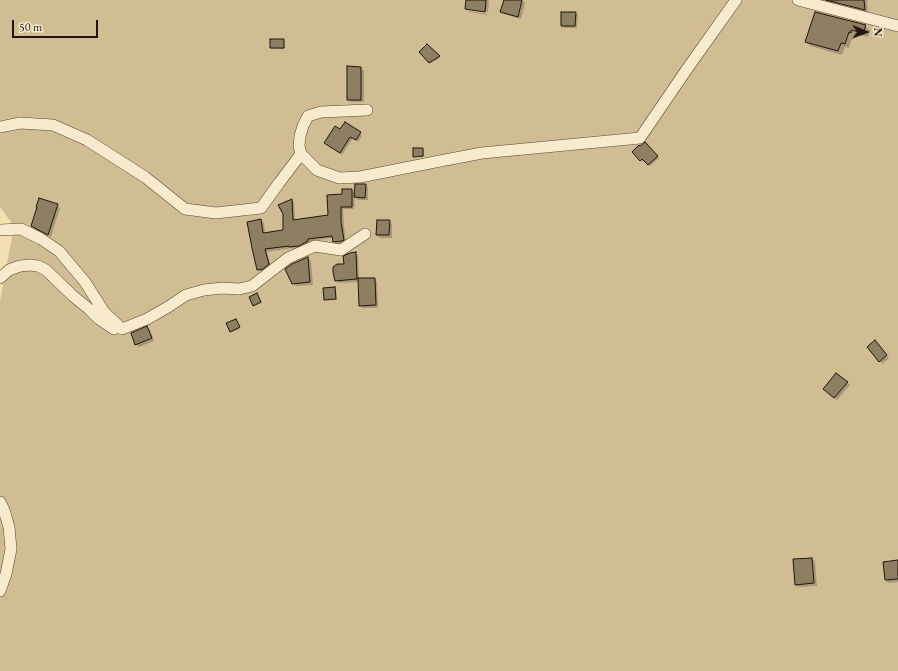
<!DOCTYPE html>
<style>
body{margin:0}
#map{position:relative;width:898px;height:671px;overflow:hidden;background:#f4dfb0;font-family:"EB Garamond",serif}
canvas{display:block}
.north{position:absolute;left:846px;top:12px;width:40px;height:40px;-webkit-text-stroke:3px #f8eacc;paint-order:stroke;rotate:91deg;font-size:11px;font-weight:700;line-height:16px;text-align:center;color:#20160d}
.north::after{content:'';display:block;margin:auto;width:14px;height:18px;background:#20160d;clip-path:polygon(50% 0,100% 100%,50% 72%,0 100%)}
.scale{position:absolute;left:12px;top:20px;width:86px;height:18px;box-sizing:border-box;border:2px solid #20160d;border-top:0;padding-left:5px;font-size:12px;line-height:14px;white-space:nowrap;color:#20160d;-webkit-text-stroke:3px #f8eacc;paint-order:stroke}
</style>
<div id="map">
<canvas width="898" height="671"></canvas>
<div class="north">N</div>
<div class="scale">50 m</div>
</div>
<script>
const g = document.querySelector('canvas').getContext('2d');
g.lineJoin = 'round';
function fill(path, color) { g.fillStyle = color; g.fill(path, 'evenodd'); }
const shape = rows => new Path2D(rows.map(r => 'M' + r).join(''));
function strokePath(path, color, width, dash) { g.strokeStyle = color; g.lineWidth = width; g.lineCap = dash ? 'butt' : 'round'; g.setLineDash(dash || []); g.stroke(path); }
const green = shape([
 [0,0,898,0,898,671,0,671,0,301,14,226,0,207]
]);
const shadow = shape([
 [467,0,488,0,489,1,488,12,468,9,468,11,487,14,487,15,469,12,466,9],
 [505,0,522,0,525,3,521,19,504,14,502,12],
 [824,0,867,0,868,13,827,3],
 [575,13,578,15,577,28,564,28,562,25],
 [865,26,870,30,868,37,856,34,855,37,853,36,849,48,845,47,842,55,810,46,806,41],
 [283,40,284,41,285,49,272,49,271,48],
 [427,45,440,58,431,63,421,52],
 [361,68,364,71,364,102,351,102,348,99],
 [340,130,360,133,362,136,358,142,353,138,342,155,328,145],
 [645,144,659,158,650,166,645,161,643,162,633,152],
 [423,149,424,150,424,157,415,157,414,156],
 [366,185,368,188,368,200,358,200,355,197,354,209,343,209,344,226,346,243,345,244,336,244,334,241,333,238,310,241,310,244,302,248,293,249,292,248,267,252,271,267,261,272,258,270,261,220,264,223,265,233,284,231,292,200,294,202,295,221,329,216,343,195,343,190,352,190,355,193],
 [57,205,60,208,51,237,35,229,32,226],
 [389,221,392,224,392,238,380,238,377,235],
 [355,254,358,256,359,279,374,279,377,282,378,308,362,308,360,305,359,282,339,283,336,280],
 [308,258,311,261,313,285,296,286,293,283,292,265],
 [335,288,336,289,337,300,326,300,325,299],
 [257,294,262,303,254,306,253,305],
 [237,321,240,329,232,332,231,331],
 [147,328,150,330,154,341,139,347,136,344],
 [877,344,889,358,882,364,880,361],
 [847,383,850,385,837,400,827,392],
 [812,559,815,561,817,586,798,587,796,584,794,560],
 [898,561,898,582,888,583,886,580]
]);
const building = shape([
 [466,0,486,0,485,12,465,9,466,0],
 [504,0,522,0,518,17,500,12,504,0],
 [826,0,864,0,865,10,826,0],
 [561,12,576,12,575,26,561,26,561,12],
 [815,12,866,25,863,33,851,30,851,33,849,32,845,44,841,43,838,51,805,42,815,12],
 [270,39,284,39,284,48,270,48,270,39],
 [427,44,440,56,429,63,419,52,427,44],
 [347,66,361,67,361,100,347,100,347,66],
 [345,122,361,132,356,140,350,137,340,153,324,143,335,126,340,129,345,122],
 [645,142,658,156,648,165,642,159,640,161,632,152,639,145,640,146,645,142],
 [413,148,423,148,423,156,413,157,413,148],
 [355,184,366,184,365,198,354,197,355,184],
 [342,189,352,189,352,207,341,207,341,222,344,240,342,241,333,242,332,236,308,239,308,241,299,246,289,247,289,246,265,249,269,264,263,269,257,270,252,248,247,222,261,219,263,233,283,230,283,214,278,205,292,199,293,220,328,215,327,195,342,194,342,189],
 [39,198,58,204,48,235,31,226,37,207,36,207,39,198],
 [377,220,390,220,389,235,376,235,377,220],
 [356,252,357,279,335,281,333,272,333,267,337,264,344,264,343,256,350,253,356,252],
 [308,257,310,282,292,284,285,269,292,264,308,257],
 [358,278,375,278,376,305,359,306,358,278],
 [335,287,336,299,324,300,323,288,335,287],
 [257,293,261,302,253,306,249,297,257,293],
 [236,319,240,327,230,332,226,323,236,319],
 [147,326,152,338,135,345,131,333,147,326],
 [875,340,887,355,879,362,867,347,875,340],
 [836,373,848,382,834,398,823,389,836,373],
 [812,558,814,583,795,585,793,559,812,558],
 [898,560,898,579,885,580,883,562,898,560]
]);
const minor = shape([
 [798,0,898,26],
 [367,110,321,112,308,116,303,126,300,136,299,146,301,154,317,170,339,178,360,177,440,161,482,153,640,138,687,69,736,0],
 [0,127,20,123,53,125,87,140,145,177,185,209,216,213,261,208,279,183,301,154],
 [0,230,21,229,41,239,59,251,85,282,104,312,122,329,147,319,168,307,186,295,204,290,222,288,239,289,252,286,288,258,315,246,341,250,365,234],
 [0,278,9,270,20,266,30,265,38,266,46,270,73,296,89,309,99,319,114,329],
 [0,502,4,510,9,527,11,549,6,574,0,591]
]);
fill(green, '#d0bd94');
fill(shadow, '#0003');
fill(building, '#8e7f62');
strokePath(building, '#20160d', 1);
strokePath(minor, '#554836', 12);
strokePath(minor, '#f8eacc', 11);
</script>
